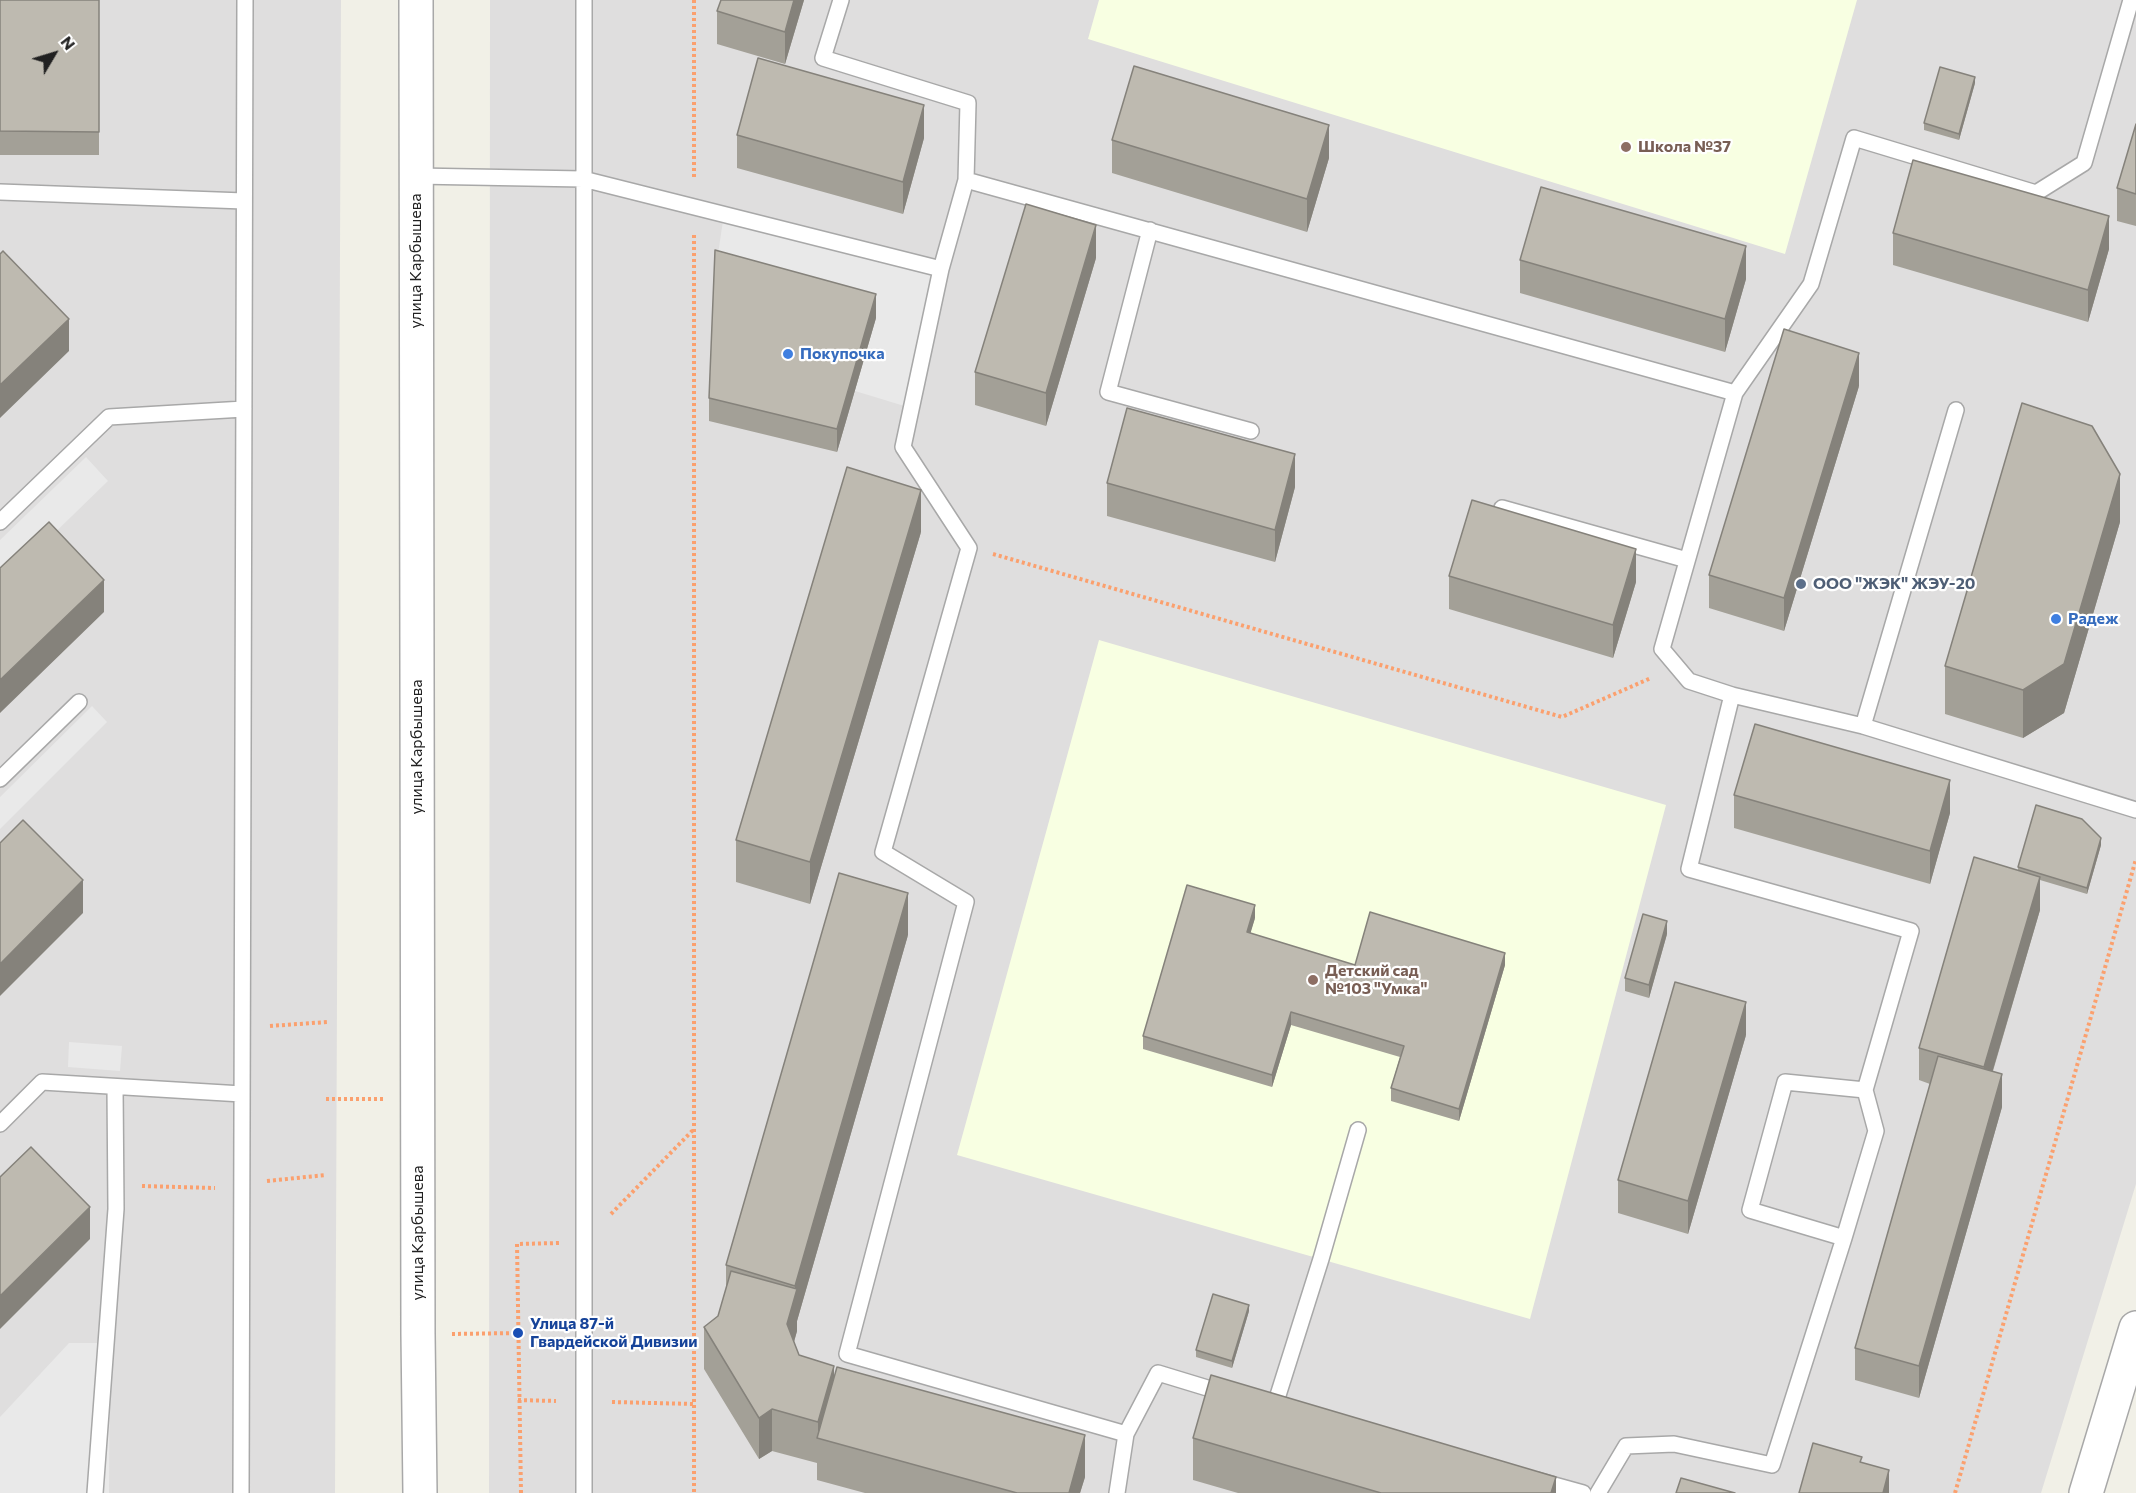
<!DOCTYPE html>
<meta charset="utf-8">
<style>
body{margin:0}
#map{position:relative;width:2136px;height:1493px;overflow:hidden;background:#f1f0e7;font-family:Commissioner,sans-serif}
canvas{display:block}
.north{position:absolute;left:24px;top:24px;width:60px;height:60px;-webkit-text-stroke:4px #fff;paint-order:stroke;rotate:52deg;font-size:16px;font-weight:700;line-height:24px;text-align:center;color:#212121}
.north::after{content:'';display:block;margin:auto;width:21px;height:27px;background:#212121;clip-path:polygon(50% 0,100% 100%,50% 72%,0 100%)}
</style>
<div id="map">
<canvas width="2136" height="1493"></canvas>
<div class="north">N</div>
</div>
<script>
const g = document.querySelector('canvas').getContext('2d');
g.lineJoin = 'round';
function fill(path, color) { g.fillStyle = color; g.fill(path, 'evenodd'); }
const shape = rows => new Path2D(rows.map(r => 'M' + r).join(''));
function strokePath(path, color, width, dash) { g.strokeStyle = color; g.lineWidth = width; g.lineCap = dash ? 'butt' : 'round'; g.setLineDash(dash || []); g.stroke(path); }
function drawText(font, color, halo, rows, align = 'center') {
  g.font = font + ' Commissioner,sans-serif'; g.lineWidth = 4.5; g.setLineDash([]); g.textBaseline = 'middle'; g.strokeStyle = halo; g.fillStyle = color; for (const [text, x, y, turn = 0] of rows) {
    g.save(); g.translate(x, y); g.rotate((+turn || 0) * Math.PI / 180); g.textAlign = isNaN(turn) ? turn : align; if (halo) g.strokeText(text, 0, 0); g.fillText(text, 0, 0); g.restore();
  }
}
const residential = shape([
 [0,0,341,0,335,1493,0,1493],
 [490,0,2136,0,2136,1184,2041,1493,489,1493]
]);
const education = shape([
 [1099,0,1857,0,1785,254,1088,39],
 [1099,640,1666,805,1530,1319,957,1155]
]);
const parking = shape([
 [724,214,941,269,911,408,855,391,715,274],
 [86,457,108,481,0,586,0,540],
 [92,706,107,722,0,829,0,797],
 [69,1042,122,1046,120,1071,68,1067],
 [69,1343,110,1343,109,1493,0,1493,0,1417]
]);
const path = shape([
 [694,0,694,179],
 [694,235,694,1493],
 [993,554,1562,717,1651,678],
 [270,1026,327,1022],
 [326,1099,383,1099],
 [267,1181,326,1175],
 [142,1186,215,1188],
 [611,1214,694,1129],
 [452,1334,518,1333],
 [518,1400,556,1401],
 [612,1402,694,1404],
 [521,1493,517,1244,559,1243],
 [1955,1493,2136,859]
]);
const service = shape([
 [584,0,584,1493],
 [841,0,823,58,968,103,966,180,941,269,903,447,969,548,883,852,966,902,847,1354,1126,1434,1117,1493],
 [416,176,583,179,941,269],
 [966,180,1735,393],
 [0,192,244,201],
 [1150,230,1108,392,1251,431],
 [1502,508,1687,560],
 [0,522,109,417,244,409],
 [1732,695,1689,681,1662,649,1735,393,1811,284,1854,138,2036,193,2084,163,2131,0],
 [1863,726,1956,410],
 [0,779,79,702],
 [0,1124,42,1082,242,1094],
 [1844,1238,1750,1210,1785,1082,1865,1090],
 [1274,1408,1321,1259,1358,1130],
 [1126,1434,1158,1373,1227,1394],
 [1536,1480,1583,1493],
 [95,1493,116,1209,115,1087],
 [241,1493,245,0],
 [1598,1493,1626,1446,1674,1444,1772,1465,1844,1238,1876,1131,1865,1090,1911,931,1689,869,1732,695,1863,726,2136,810]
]);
const tertiary = shape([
 [416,0,418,1334,420,1493],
 [2086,1493,2136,1328]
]);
const wall = shape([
 [0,0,99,0,99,155,0,155],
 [721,0,804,0,785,64,717,44,717,11],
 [1975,83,1959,140,1924,130,1924,123],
 [2136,124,2136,226,2117,221,2117,188],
 [737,135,924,138,903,214,737,168],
 [1112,140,1329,158,1307,232,1112,173],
 [1893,233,2109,249,2088,322,1893,265],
 [1096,258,1046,426,975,405,975,372],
 [1520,260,1746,279,1725,352,1520,293],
 [876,318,837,452,709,421,709,398],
 [1859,386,1784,631,1709,608,1709,575],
 [1107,483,1295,487,1275,562,1107,516],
 [2120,522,2064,713,2023,738,1945,714,1945,666],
 [921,532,810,904,736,882,736,840],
 [1449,576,1636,582,1613,658,1449,609],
 [1734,795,1950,813,1930,884,1734,828],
 [2101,845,2087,894,2040,880,2040,910,1993,1071,2002,1107,1919,1398,1855,1380,1855,1348,1930,1084,1919,1080,1919,1048,2018,871,2018,867],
 [1255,918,1250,933,1355,965,1505,965,1459,1121,1391,1101,1391,1088,1400,1057,1291,1025,1272,1087,1143,1049,1143,1036],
 [1667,934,1649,998,1625,991,1625,978],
 [908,935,797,1321,797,1331,794,1342,799,1355,834,1379,1085,1477,1080,1493,865,1493,817,1480,817,1463,772,1451,759,1459,704,1369,704,1327,718,1316,726,1290,726,1265],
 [1746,1035,1688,1234,1618,1213,1618,1180],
 [1249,1311,1232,1368,1196,1357,1196,1350],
 [1193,1438,1556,1493,1238,1493,1193,1480]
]);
const shadedWall = shape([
 [794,0,804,0,785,64,785,32],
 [1975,77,1975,83,1959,140,1959,134],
 [924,105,924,138,903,214,903,182],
 [1329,125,1329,158,1307,232,1307,199],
 [2109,216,2109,249,2088,322,2088,290],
 [1096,225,1096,258,1046,426,1046,393],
 [1746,246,1746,279,1725,352,1725,319],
 [876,294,876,318,837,452,837,429],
 [69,319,69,351,0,418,0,385],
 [1859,353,1859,386,1784,631,1784,598],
 [1295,454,1295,487,1275,562,1275,530],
 [2120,474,2120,522,2064,713,2023,738,2023,690],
 [921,490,921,532,810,904,810,862],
 [1636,549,1636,582,1613,658,1613,625],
 [104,580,104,612,0,713,0,680],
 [1950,780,1950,813,1930,884,1930,851],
 [2101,838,2101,845,2087,894,2087,888],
 [2040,877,2040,910,1984,1100,1984,1067],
 [83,880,83,913,0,996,0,964],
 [908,893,908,935,797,1321,797,1331,787,1366,787,1324,795,1295,795,1286],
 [1255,905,1255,918,1247,945,1247,932],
 [1667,921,1667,934,1649,998,1649,985],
 [1505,953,1505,965,1459,1121,1459,1109],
 [1746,1002,1746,1035,1688,1234,1688,1201],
 [1291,1012,1291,1025,1272,1087,1272,1075],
 [2002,1074,2002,1107,1919,1398,1919,1366],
 [90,1207,90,1239,0,1329,0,1296],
 [1249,1305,1249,1311,1232,1368,1232,1361],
 [834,1366,834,1408,818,1438,818,1422],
 [772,1409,772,1451,759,1459,759,1418],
 [1085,1435,1085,1477,1080,1493,1069,1493],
 [1889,1470,1889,1493,1883,1493],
 [1556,1477,1556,1493,1551,1493]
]);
const building = shape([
 [0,0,99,0,99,132,0,131,0,0],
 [721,0,794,0,785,32,717,11,721,0],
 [758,58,924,105,903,182,737,135,758,58],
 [1134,66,1329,125,1307,199,1112,140,1134,66],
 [1940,67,1975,77,1959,134,1924,123,1940,67],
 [2136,124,2136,194,2117,188,2136,124],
 [1913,160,2109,216,2088,290,1893,233,1913,160],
 [1541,187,1746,246,1725,319,1520,260,1541,187],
 [1026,204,1096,225,1046,393,975,372,1026,204],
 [715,250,876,294,837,429,709,398,715,250],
 [3,251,69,319,0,385,0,254,3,251],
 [1784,329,1859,353,1784,598,1709,575,1784,329],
 [2022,403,2092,426,2120,474,2064,664,2023,690,1945,666,2022,403],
 [1127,408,1295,454,1275,530,1107,483,1127,408],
 [847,467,921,490,810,862,736,840,847,467],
 [1472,500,1636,549,1613,625,1449,576,1472,500],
 [49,522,104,580,0,680,0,568,49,522],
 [1755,724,1950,780,1930,851,1734,795,1755,724],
 [2036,805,2082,819,2101,838,2087,888,2018,867,2036,805],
 [23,820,83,880,0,964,0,843,23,820],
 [1974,857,2040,877,1984,1067,1919,1048,1974,857],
 [839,873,908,893,795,1286,726,1265,839,873],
 [1187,885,1255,905,1247,932,1355,965,1370,912,1505,953,1459,1109,1391,1088,1404,1046,1291,1012,1272,1075,1143,1036,1187,885],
 [1643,914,1667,921,1649,985,1625,978,1643,914],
 [1675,982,1746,1002,1688,1201,1618,1180,1675,982],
 [1938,1056,2002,1074,1919,1366,1855,1348,1938,1056],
 [31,1147,90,1207,0,1296,0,1177,31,1147],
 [731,1271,797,1289,787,1324,799,1355,834,1366,818,1422,772,1409,759,1418,704,1327,718,1316,731,1271],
 [1213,1294,1249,1305,1232,1361,1196,1350,1213,1294],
 [837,1367,1085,1435,1069,1493,1017,1493,817,1438,837,1367],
 [1211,1375,1556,1477,1551,1493,1381,1493,1193,1438,1211,1375],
 [1813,1443,1862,1457,1860,1462,1889,1470,1883,1493,1799,1493,1813,1443],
 [1681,1478,1735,1493,1676,1493,1681,1478]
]);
const markers = [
 [1626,147,6,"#8d6e63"],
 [788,354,6,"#3f7fe0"],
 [1801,584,6,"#5c6f8a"],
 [2056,619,6,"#3f7fe0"],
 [1313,980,6,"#8d6e63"],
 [518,1333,6,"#1a4fb4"]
];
const educationNames = [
 ["Школа №37",1638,147],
 ["Детский сад",1325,971],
 ["№103 \"Умка\"",1325,989]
];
const streetNames = [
 ["улица Карбышева",416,261,-90],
 ["улица Карбышева",417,747,-90],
 ["улица Карбышева",418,1233,-90]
];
const shopNames = [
 ["Покупочка",800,354],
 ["Радеж",2068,619]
];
const serviceNames = [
 ["ООО \"ЖЭК\" ЖЭУ-20",1813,584]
];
const transitNames = [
 ["Улица 87-й",530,1324],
 ["Гвардейской Дивизии",530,1342]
];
fill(residential, '#dfdede');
fill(education, '#f8ffe2');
fill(parking, '#e9e9e9');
strokePath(service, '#a8a8a8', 18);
strokePath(tertiary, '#a8a8a8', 36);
strokePath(path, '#fba06e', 4, [3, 3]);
strokePath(service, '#fff', 15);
strokePath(tertiary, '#fff', 33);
fill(wall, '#a3a097');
fill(shadedWall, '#85827b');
fill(building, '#bebab0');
strokePath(building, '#85827b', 1.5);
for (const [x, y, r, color] of markers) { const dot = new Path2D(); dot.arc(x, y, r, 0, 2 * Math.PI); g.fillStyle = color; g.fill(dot); strokePath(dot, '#fff', 2); }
drawText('bold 16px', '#785e54', '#fff', educationNames, 'left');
drawText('16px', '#212121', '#fff', streetNames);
drawText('bold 16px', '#366cbe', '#fff', shopNames, 'left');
drawText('bold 16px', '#4e5e75', '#fff', serviceNames, 'left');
drawText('bold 16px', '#164399', '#fff', transitNames, 'left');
</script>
